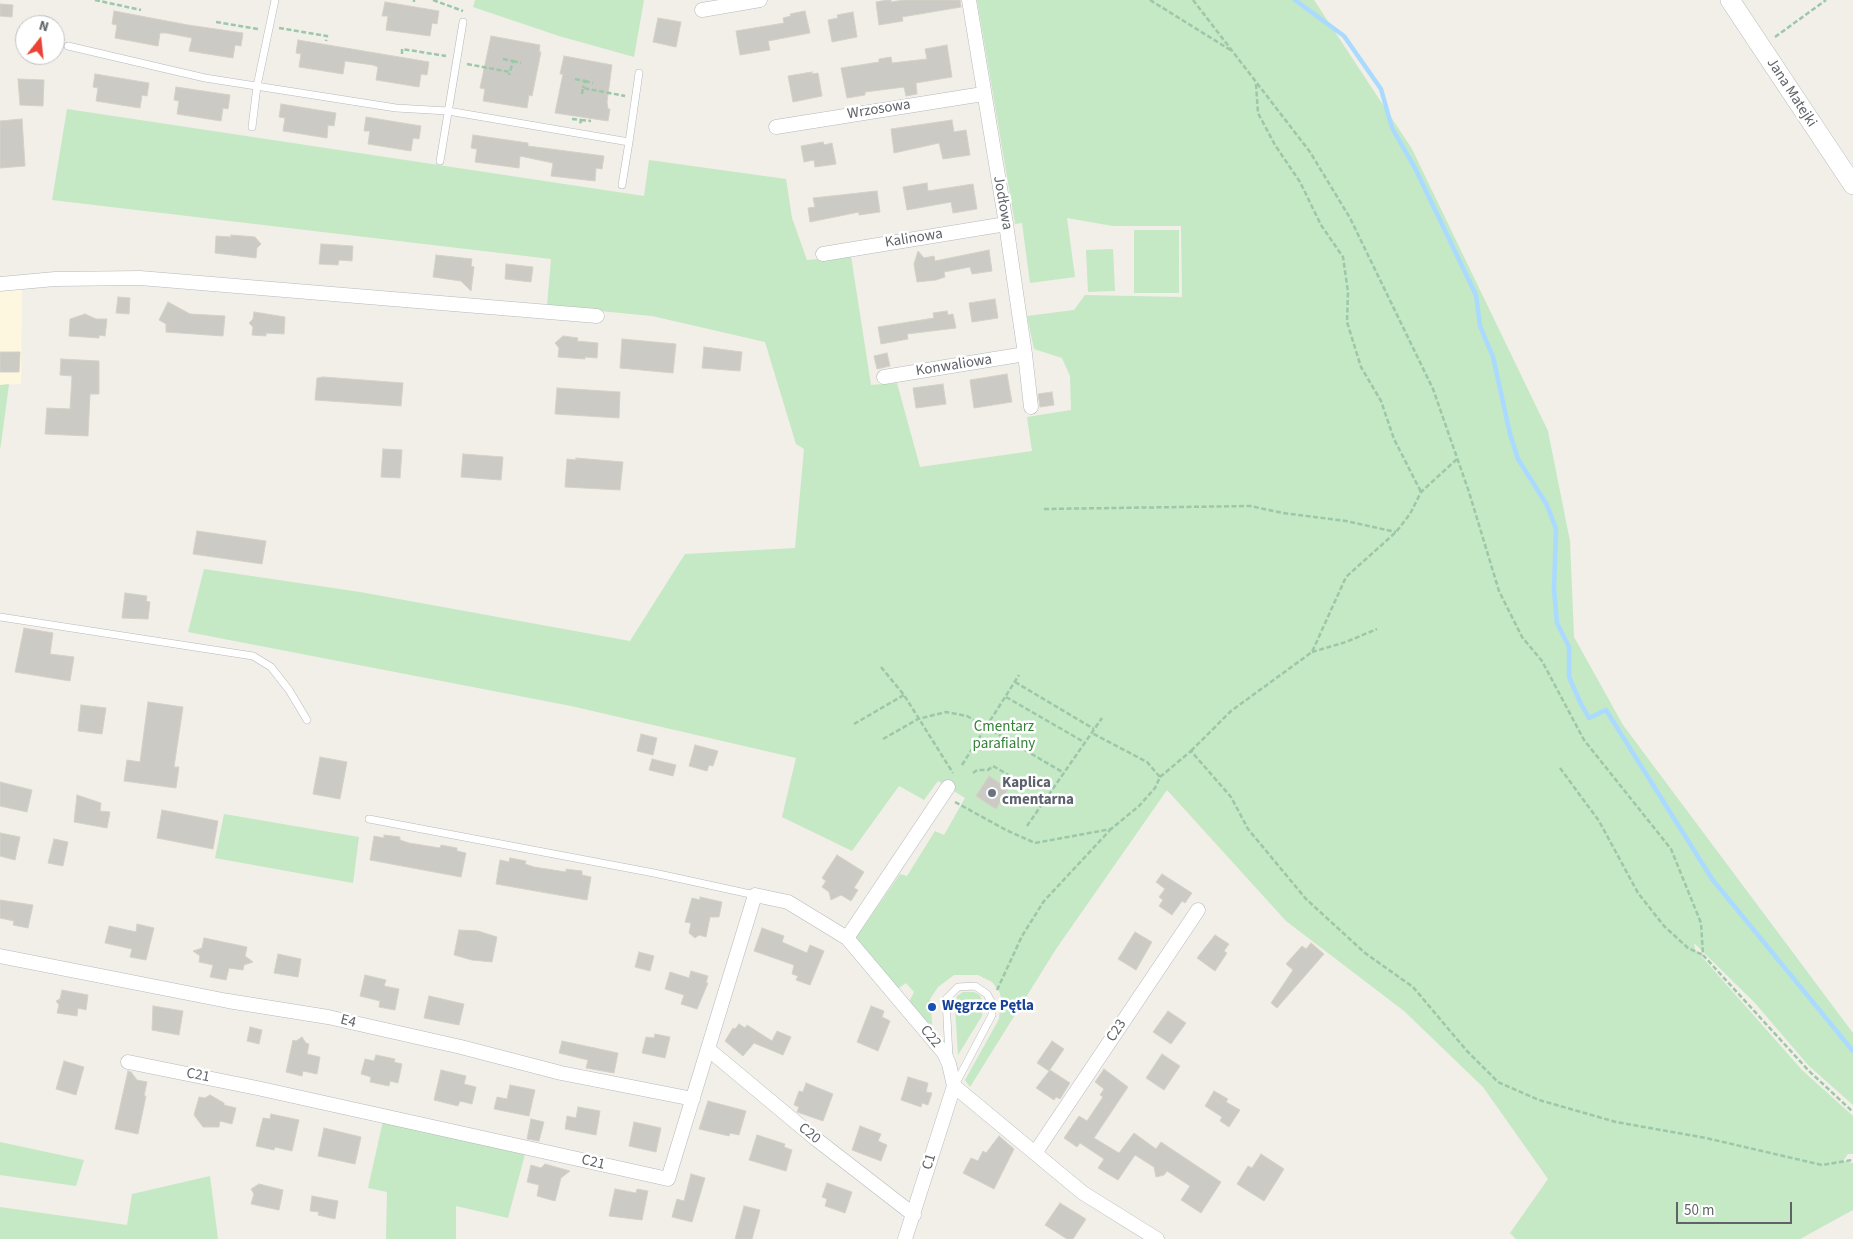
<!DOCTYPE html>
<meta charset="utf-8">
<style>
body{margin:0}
#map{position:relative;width:1853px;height:1239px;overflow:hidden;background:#f1efe8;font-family:"Source Sans 3",sans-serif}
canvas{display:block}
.north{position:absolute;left:15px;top:15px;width:50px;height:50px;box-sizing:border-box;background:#fff;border:1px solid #bfc1c3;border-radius:50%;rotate:16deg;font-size:14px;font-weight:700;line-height:20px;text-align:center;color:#5f6368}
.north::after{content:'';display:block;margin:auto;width:18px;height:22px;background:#ea4335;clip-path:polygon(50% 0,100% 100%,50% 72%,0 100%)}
.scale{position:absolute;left:1676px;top:1202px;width:116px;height:22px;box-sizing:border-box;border:2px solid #5f6368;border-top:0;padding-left:6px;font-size:15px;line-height:18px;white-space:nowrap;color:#5f6368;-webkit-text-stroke:4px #fff;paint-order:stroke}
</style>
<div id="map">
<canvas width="1853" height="1239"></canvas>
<div class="north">N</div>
<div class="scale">50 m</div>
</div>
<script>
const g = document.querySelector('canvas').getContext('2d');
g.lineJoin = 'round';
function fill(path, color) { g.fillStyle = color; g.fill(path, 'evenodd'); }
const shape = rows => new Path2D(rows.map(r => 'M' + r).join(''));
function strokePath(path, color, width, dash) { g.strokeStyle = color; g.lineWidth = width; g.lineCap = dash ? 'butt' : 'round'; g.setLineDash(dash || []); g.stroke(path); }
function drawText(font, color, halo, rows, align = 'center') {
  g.font = font + ' "Source Sans 3",sans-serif'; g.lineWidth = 5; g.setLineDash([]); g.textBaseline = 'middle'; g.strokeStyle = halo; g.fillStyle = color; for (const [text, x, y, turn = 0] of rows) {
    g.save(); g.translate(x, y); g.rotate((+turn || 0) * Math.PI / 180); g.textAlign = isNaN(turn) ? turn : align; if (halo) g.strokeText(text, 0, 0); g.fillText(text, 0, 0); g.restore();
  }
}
const commercial = shape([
 [22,288,21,384,0,385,0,290]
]);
const green = shape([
 [475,0,644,0,634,57,559,36,473,7],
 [977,0,1314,0,1412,149,1548,431,1570,541,1574,637,1623,725,1853,1033,1853,1105,1808,1065,1755,1003,1694,943,1695,949,1802,1070,1853,1116,1853,1154,1848,1154,1843,1161,1853,1163,1853,1210,1800,1239,1516,1239,1510,1233,1548,1179,1483,1087,1404,1011,1286,921,1167,790,1056,949,970,1087,965,1080,999,1019,1001,997,999,991,992,982,978,975,954,975,938,987,930,999,933,1033,909,1002,914,992,906,983,896,990,855,939,900,874,907,876,935,831,944,835,965,798,938,781,924,800,899,786,852,851,782,817,796,758,571,706,188,632,204,569,360,592,630,641,685,554,795,548,804,449,796,444,765,342,652,316,547,306,551,259,52,200,67,109,644,196,649,160,786,179,792,218,807,260,851,256,871,385,897,383,920,467,1032,451,1027,417,1071,410,1070,376,1062,358,1034,349,1027,316,1074,310,1085,295,1182,297,1181,226,1113,226,1067,218,1075,277,1030,283,1022,223,1015,224],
 [1134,230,1179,230,1179,293,1134,293],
 [1113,249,1115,291,1088,292,1086,250],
 [9,384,1,444,0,449,0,385],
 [224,814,359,837,353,883,215,858],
 [963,992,974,992,980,995,983,1004,982,1016,958,1055,955,1007,957,996],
 [383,1121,525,1154,508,1218,456,1206,456,1239,386,1239,387,1192,368,1188],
 [0,1142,84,1160,76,1186,0,1175],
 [210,1176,218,1239,0,1239,0,1207,127,1225,132,1194]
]);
const stream = shape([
 [1295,0,1344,36,1381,89,1392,128,1415,168,1476,295,1480,326,1493,357,1510,434,1518,459,1547,505,1556,529,1554,589,1557,623,1569,647,1569,677,1581,704,1589,718,1606,710,1712,879,1853,1051]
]);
const building = shape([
 [887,0,891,0,891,2,904,0,960,0,961,7,902,17,903,21,879,25,876,2,887,0],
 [385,2,439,11,437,24,432,23,430,36,386,30,388,16,382,16,385,2],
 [0,4,13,5,12,17,0,16,0,4],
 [114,11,188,25,243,33,241,46,235,45,233,58,189,51,192,38,166,33,160,33,158,46,115,38,117,25,112,24,114,11],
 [805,11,810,33,768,41,770,50,740,55,736,31,784,23,783,18,791,16,790,14,805,11],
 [853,12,857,37,832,42,828,20,838,18,837,15,853,12],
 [658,18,681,22,676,47,653,42,658,18],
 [491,36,540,45,539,52,541,52,532,96,529,95,527,108,483,101,485,89,480,88,491,36],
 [298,40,429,62,427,75,421,74,419,87,376,80,378,67,373,65,345,61,343,74,299,67,301,54,296,53,298,40],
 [947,45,952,77,916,83,917,94,906,96,904,87,865,92,865,95,847,98,841,68,879,62,879,59,891,57,892,63,927,59,925,49,947,45],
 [564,56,612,65,607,102,608,109,610,109,608,121,555,113,563,74,560,74,564,56],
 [812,72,812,74,818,73,822,96,793,102,788,76,812,72],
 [95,74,149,83,147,96,142,95,140,108,96,101,98,88,93,87,95,74],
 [18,79,44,80,43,106,20,105,18,79],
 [176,87,230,95,228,109,223,108,221,121,177,114,179,101,174,100,176,87],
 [281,104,336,113,334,126,328,125,327,138,283,131,285,118,279,117,281,104],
 [366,117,421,126,419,139,413,138,411,151,368,144,370,131,364,131,366,117],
 [22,119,25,166,0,168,0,121,22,119],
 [952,120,954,132,966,130,970,155,943,159,939,143,894,153,891,129,952,120],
 [473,135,528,143,528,146,604,156,602,169,596,168,595,181,551,176,553,163,520,156,519,168,475,162,477,149,471,148,473,135],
 [823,142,824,145,832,143,836,164,815,167,814,160,804,162,801,146,823,142],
 [927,183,928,191,973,184,977,209,953,213,951,202,907,210,903,187,927,183],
 [877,191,880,212,859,215,859,212,810,222,808,208,815,207,813,198,877,191],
 [231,235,255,237,261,244,257,248,256,258,215,253,216,236,231,237,231,235],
 [321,244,353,246,352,261,339,260,338,265,319,264,321,244],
 [989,250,992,271,972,274,970,267,944,272,945,277,936,280,917,282,914,264,918,251,924,258,934,256,935,261,989,250],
 [436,255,472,259,471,266,474,267,471,291,461,281,433,277,436,255],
 [506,264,533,267,531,282,505,279,506,264],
 [118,297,130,298,129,314,116,313,118,297],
 [995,299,998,318,972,322,969,303,995,299],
 [168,302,190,314,225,316,223,336,166,332,166,324,159,320,168,302],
 [947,311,948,315,953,314,956,328,907,334,908,339,881,344,878,327,934,318,933,313,947,311],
 [254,312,285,317,284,334,266,333,266,336,252,335,253,327,249,323,253,319,254,312],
 [85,314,96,319,107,319,105,336,99,335,99,338,69,336,70,319,85,314],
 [563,336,578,338,577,341,598,343,597,358,585,357,585,359,558,357,559,348,555,343,563,336],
 [622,339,676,344,673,373,620,368,622,339],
 [704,347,742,352,740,371,702,368,704,347],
 [0,352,20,352,19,372,0,372,0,352],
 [887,353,890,366,877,369,874,356,887,353],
 [61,359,99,361,99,394,90,394,88,436,45,434,47,408,70,409,72,376,60,375,61,359],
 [1007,374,1012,402,974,408,970,380,1007,374],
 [323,377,403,383,401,406,315,400,317,378,323,377],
 [943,384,946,404,916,408,913,388,943,384],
 [557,388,620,392,619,418,555,414,557,388],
 [1052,392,1054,405,1040,407,1038,394,1052,392],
 [383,449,402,450,400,478,381,477,383,449],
 [463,454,503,457,501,480,461,477,463,454],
 [576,458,623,462,620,490,565,487,567,459,576,460,576,458],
 [197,531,266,541,262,564,193,554,197,531],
 [125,593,147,596,146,601,150,602,148,619,122,618,125,593],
 [24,628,53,633,50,654,74,657,70,681,15,672,24,628],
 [148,702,183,707,174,767,179,767,176,788,124,781,127,760,140,762,148,702],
 [81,705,106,708,102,734,78,731,81,705],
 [641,734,657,738,653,755,637,751,641,734],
 [695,745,718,751,713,766,709,765,707,771,689,766,695,745],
 [320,757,347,762,340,799,313,794,320,757],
 [652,759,676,765,673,776,649,770,652,759],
 [989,776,1008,789,996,809,976,796,989,776],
 [0,782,32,790,27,812,0,806,0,782],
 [77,795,101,803,100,811,110,812,107,828,74,822,77,795],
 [162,810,218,821,213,849,157,838,162,810],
 [0,833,20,837,15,860,0,856,0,833],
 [384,835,400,837,400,840,409,843,440,848,441,845,457,848,457,851,466,853,461,877,370,860,374,836,384,838,384,835],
 [54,839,68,842,63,866,48,863,54,839],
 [837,855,864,872,854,888,858,890,851,901,841,895,831,900,829,892,822,887,826,881,822,878,837,855],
 [510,858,526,861,525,864,534,867,566,872,566,869,582,871,582,875,591,877,587,900,496,884,500,860,509,862,510,858],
 [1162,874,1192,893,1185,903,1182,901,1172,915,1159,906,1163,900,1159,897,1165,889,1156,882,1162,874],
 [700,897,722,902,719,917,710,917,706,937,699,935,695,938,689,933,691,923,685,922,692,898,700,900,700,897],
 [0,900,33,905,28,928,13,925,14,921,0,918,0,900],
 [137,924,154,928,146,960,130,957,132,949,105,943,109,926,136,932,137,924],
 [762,928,784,936,782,942,807,953,810,945,824,951,810,985,796,980,798,976,792,974,794,965,754,951,762,928],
 [459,930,478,931,497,937,492,962,472,960,454,955,459,930],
 [1135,932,1152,942,1136,970,1118,959,1135,932],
 [1215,935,1229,944,1224,951,1227,953,1215,971,1197,958,1215,935],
 [204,938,247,947,245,956,253,962,244,965,243,970,229,968,226,980,210,977,213,965,199,962,200,956,193,951,202,948,204,938],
 [1311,943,1324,954,1277,1008,1271,1003,1293,970,1286,964,1302,946,1306,949,1311,943],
 [639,952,654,956,650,971,635,967,639,952],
 [278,954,301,959,298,977,274,973,278,954],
 [691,971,708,976,706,983,708,983,697,1009,681,1004,684,995,665,989,670,972,689,978,691,971],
 [365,975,386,980,384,986,399,989,395,1010,379,1007,380,1001,360,996,365,975],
 [62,990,88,995,86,1010,78,1008,77,1016,57,1013,59,1005,56,1001,60,999,62,990],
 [429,996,464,1004,459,1025,424,1018,429,996],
 [153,1006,183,1011,179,1035,152,1030,153,1006],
 [871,1006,884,1011,882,1017,890,1021,878,1051,857,1042,871,1006],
 [1168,1011,1186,1023,1171,1044,1153,1032,1168,1011],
 [739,1024,745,1028,747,1025,772,1041,777,1031,791,1037,783,1055,754,1043,743,1056,725,1041,733,1028,735,1029,739,1024],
 [250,1027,262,1030,259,1044,247,1041,250,1027],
 [655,1034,670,1037,665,1058,642,1053,646,1037,654,1038,655,1034],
 [302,1037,306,1043,309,1044,307,1054,320,1057,317,1074,303,1071,302,1076,286,1072,293,1040,296,1041,302,1037],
 [562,1041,618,1053,614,1073,586,1068,588,1060,559,1053,562,1041],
 [1052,1041,1064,1049,1049,1071,1037,1063,1052,1041],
 [1162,1054,1180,1066,1164,1090,1146,1078,1162,1054],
 [376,1055,395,1059,394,1062,402,1064,398,1083,390,1081,389,1086,370,1082,371,1077,361,1074,365,1059,374,1061,376,1055],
 [64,1061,84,1067,76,1095,56,1089,64,1061],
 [1104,1069,1128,1087,1094,1138,1119,1153,1134,1133,1156,1149,1161,1142,1221,1182,1201,1213,1181,1200,1190,1186,1167,1171,1164,1175,1156,1177,1154,1167,1135,1155,1118,1180,1098,1168,1104,1159,1080,1143,1077,1147,1064,1138,1079,1116,1087,1121,1103,1097,1100,1095,1104,1089,1095,1082,1104,1069],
 [441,1070,466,1076,464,1084,476,1087,472,1104,460,1101,458,1106,434,1100,441,1070],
 [1050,1070,1070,1083,1060,1099,1056,1097,1054,1100,1036,1088,1050,1070],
 [128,1071,131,1072,137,1080,147,1082,144,1096,146,1096,138,1134,115,1129,128,1071],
 [908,1077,928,1083,926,1092,932,1093,928,1105,922,1103,921,1107,901,1100,908,1077],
 [806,1083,833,1094,823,1121,797,1112,799,1107,794,1105,799,1091,803,1092,806,1083],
 [510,1085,535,1090,529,1116,494,1109,497,1097,507,1099,510,1085],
 [1214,1091,1228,1099,1226,1102,1240,1110,1229,1127,1220,1121,1222,1117,1205,1106,1214,1091],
 [210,1095,224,1103,224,1105,236,1108,232,1124,220,1121,219,1127,203,1127,194,1115,199,1097,205,1098,210,1095],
 [708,1101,746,1111,739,1135,730,1133,729,1136,699,1129,708,1101],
 [578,1107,600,1111,596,1135,565,1129,567,1116,576,1118,578,1107],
 [271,1114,299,1120,292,1151,275,1147,274,1150,256,1146,263,1118,270,1119,271,1114],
 [531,1119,544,1122,539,1141,527,1139,531,1119],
 [634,1122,661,1128,656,1152,629,1146,634,1122],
 [860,1126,881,1134,878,1141,887,1145,881,1161,852,1150,860,1126],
 [324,1128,361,1137,355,1164,318,1156,324,1128],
 [757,1135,785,1144,784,1147,792,1150,786,1171,749,1160,757,1135],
 [999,1136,1014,1149,994,1189,963,1173,971,1158,978,1161,983,1151,986,1153,999,1136],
 [1261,1154,1284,1169,1264,1201,1237,1184,1248,1166,1252,1168,1261,1154],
 [545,1164,570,1171,561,1178,555,1201,537,1196,539,1185,527,1182,531,1165,541,1168,545,1164],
 [691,1174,705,1178,692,1222,672,1217,677,1199,684,1201,691,1174],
 [827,1183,852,1192,845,1213,825,1206,827,1199,822,1197,827,1183],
 [259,1184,283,1190,279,1210,251,1204,254,1194,251,1189,259,1184],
 [615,1189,636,1193,637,1189,648,1191,642,1220,609,1216,615,1189],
 [312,1196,338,1201,335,1219,318,1215,319,1212,310,1211,312,1196],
 [1060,1203,1086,1219,1073,1239,1067,1239,1045,1225,1060,1203],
 [744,1206,760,1210,752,1239,735,1239,744,1206]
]);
const path = shape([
 [95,0,141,10],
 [433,0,463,11],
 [1150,0,1232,51],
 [1193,0,1310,152,1350,218,1433,389,1469,492,1499,591,1522,637,1542,661,1584,740,1671,849,1701,923,1703,955,1809,1071,1853,1112],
 [414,2,414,0],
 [216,22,258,29],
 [279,28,327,36,326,41],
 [1775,37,1826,0],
 [402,54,402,49,446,56],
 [503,59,513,61,510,72],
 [513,61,521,63],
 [467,64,510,72,509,75],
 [575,79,585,81,583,88],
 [585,81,593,83],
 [1256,84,1258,113,1275,145,1300,182,1321,225,1343,257,1348,292,1347,322,1361,367,1381,401,1394,439,1421,492],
 [582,94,583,88,625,96],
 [572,119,581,120,580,124],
 [581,120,591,121],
 [1044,509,1250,506,1283,513,1346,521,1396,532],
 [1312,652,1346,642,1377,629],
 [881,667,904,695,953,773],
 [1015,682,1094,729],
 [1006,697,1084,742],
 [854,724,904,695],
 [883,739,918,719,946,712,967,716,1064,773],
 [1191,751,1231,711,1312,652,1346,577,1396,532,1410,514,1421,492,1457,459],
 [962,765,1019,675],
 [1560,768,1599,821,1638,893,1664,926,1688,948,1703,955],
 [973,773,977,770,988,770,993,766,1028,786],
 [1160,777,1191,751,1231,797,1248,829,1306,899,1365,953,1413,987,1467,1051,1498,1082,1539,1100,1616,1122,1706,1138,1822,1165,1852,1160],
 [955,802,1006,830,1035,843,1111,829,1139,806,1155,788,1160,777,1147,762,1092,733],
 [1027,826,1102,718],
 [997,990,1022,936,1044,901,1111,829]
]);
const lane = shape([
 [68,46,205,78,396,108,448,111,629,142,639,73],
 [252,127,257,86,275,0],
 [440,161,463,22],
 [622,185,629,142],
 [0,617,253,656,271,667,289,690,307,720],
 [369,819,654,873,755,895],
 [949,1057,946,999,958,987,975,986,987,994,992,1003,992,1015,955,1085]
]);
const street = shape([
 [969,0,1006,224,1025,354,1031,407],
 [702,10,760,0],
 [776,127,983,94],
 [823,254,1006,224],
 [0,284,55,279,140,278,597,316],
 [884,377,1025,354],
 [948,787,847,938,944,1053,949,1064,954,1086,1083,1193,1157,1239],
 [0,956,228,1001,328,1017,461,1047,561,1073,693,1099],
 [708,1049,816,1139,914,1215],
 [128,1062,257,1088,668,1179,755,895,788,902,847,938],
 [1035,1153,1198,910],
 [905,1239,954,1086]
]);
const secondary = shape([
 [1730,0,1853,185]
]);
const markers = [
 [992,793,5,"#6b7280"],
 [932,1007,5,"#1a4fb4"]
];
const streetNames = [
 ["Jana Matejki",1791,93,57],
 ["Wrzosowa",879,110,-9],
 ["Jodłowa",1002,203,80],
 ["Kalinowa",914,239,-9],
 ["Konwaliowa",954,366,-9],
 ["E4",348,1022,14],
 ["C23",1117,1031,-56],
 ["C22",930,1037,50],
 ["C21",198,1076,11],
 ["C20",809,1134,39],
 ["C1",930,1162,-73],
 ["C21",593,1163,13]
];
const parkNames = [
 ["Cmentarz",1004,728],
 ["parafialny",1004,745]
];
const worshipNames = [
 ["Kaplica",1002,784],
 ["cmentarna",1002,801]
];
const transitNames = [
 ["Węgrzce Pętla",942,1007]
];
fill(commercial, '#fef7e0');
fill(green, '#c5e8c5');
strokePath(stream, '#aadaff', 4.5);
fill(building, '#cccac5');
strokePath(building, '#d6d1c6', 1);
strokePath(lane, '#b5b8bc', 8);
strokePath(street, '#b5b8bc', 15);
strokePath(secondary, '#b6babf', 20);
strokePath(path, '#9cc7a9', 2.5, [5, 2.5]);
strokePath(lane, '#fff', 7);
strokePath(street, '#fff', 14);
strokePath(secondary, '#fff', 19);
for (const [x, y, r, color] of markers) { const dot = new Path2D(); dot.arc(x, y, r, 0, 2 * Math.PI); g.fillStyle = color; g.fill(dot); strokePath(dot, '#fff', 2); }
drawText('15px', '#5f6368', '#fff', streetNames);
drawText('15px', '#348238', '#fff', parkNames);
drawText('bold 15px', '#5b616d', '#fff', worshipNames, 'left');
drawText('bold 15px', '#164399', '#fff', transitNames, 'left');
</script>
